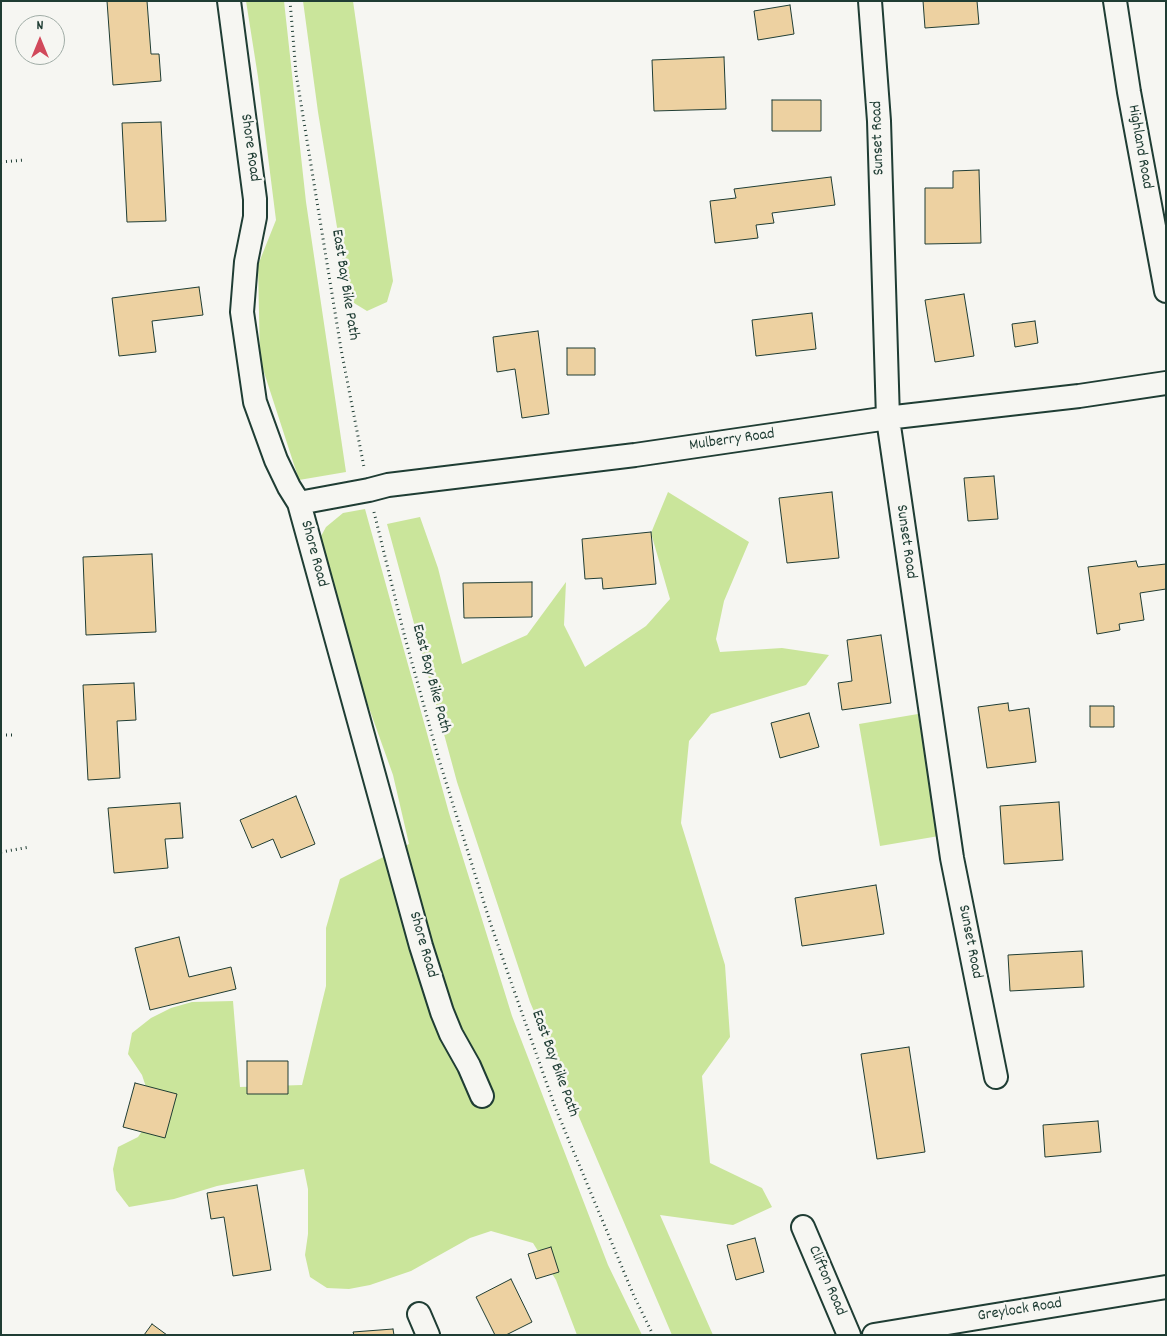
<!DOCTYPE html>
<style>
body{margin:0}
#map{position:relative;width:1167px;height:1336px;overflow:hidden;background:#f6f6f2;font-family:Dekko,sans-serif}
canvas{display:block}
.frame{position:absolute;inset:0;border:2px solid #1f3d34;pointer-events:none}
.north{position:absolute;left:15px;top:15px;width:50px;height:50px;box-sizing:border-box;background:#f6f6f2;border:1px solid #a0aca6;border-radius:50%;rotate:0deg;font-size:14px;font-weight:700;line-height:20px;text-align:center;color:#1f3d34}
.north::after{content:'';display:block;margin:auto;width:18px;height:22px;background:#d1495b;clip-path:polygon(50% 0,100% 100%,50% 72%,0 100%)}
</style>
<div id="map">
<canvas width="1167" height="1336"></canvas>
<div class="frame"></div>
<div class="north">N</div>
</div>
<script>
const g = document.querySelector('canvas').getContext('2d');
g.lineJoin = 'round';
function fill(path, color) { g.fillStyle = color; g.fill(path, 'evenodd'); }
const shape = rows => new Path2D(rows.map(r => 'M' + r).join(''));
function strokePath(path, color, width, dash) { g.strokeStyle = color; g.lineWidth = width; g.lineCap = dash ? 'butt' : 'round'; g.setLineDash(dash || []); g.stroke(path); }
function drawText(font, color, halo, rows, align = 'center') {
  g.font = font + ' Dekko,sans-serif'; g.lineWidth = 5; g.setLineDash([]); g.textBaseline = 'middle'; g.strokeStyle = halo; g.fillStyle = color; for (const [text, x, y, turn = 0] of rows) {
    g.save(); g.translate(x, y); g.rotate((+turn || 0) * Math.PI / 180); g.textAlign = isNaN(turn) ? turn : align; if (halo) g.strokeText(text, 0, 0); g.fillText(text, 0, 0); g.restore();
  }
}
const green = shape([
 [246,1,284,1,306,202,346,472,299,480,260,360,258,265,276,220,258,77],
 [303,1,353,1,393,281,387,302,367,311,349,300,318,112],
 [668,492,749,542,724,601,716,639,720,652,782,648,829,655,806,685,711,714,689,741,681,823,725,965,730,1037,702,1076,710,1163,762,1188,772,1207,733,1225,660,1215,713,1335,672,1335,530,1002,457,782,387,524,420,517,438,568,462,664,527,635,566,582,564,625,585,667,646,626,670,599,651,533],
 [365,509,449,813,512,1016,608,1265,642,1335,577,1335,556,1280,533,1243,491,1231,470,1238,411,1271,370,1285,349,1289,327,1288,310,1277,305,1255,308,1234,308,1189,304,1169,217,1186,174,1199,129,1207,116,1190,113,1169,118,1147,138,1137,151,1118,149,1096,142,1075,128,1054,132,1033,151,1018,171,1008,192,1002,233,1001,240,1087,302,1085,326,986,326,928,340,879,409,844,393,775,324,582,320,538,326,527,343,513],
 [918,714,939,836,880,846,859,724]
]);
const building = shape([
 [107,1,147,1,151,54,159,54,161,81,113,85,107,1],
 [923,1,977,1,979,24,925,28,923,1],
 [790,5,794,34,758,40,754,11,790,5],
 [724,57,726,109,654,111,652,60,724,57],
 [772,100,821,100,821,131,772,131,772,100],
 [161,122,166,221,127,222,122,123,161,122],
 [979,170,981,243,925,244,925,188,953,188,953,171,979,170],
 [831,177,835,205,772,213,774,223,756,225,758,238,715,243,710,201,736,198,734,189,831,177],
 [199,287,203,315,152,321,156,352,119,356,112,298,199,287],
 [964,294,974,356,935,362,925,300,964,294],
 [812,313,816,349,756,356,752,320,812,313],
 [1035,321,1038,343,1015,347,1012,324,1035,321],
 [538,331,549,414,522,418,515,369,497,372,493,337,538,331],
 [567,348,595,348,595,375,567,375,567,348],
 [994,476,998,519,968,521,964,478,994,476],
 [832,492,839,558,787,563,779,498,832,492],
 [651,532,656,584,603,589,602,578,585,579,582,539,651,532],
 [152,554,156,632,86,635,83,557,152,554],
 [1136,561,1138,567,1166,564,1166,589,1140,593,1144,620,1119,624,1120,630,1097,634,1088,567,1136,561],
 [532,582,532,617,464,618,463,583,532,582],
 [881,635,891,703,842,710,838,683,852,681,847,640,881,635],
 [134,683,136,720,117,721,120,778,88,780,83,685,134,683],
 [1008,703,1009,711,1029,708,1036,762,987,768,978,707,1008,703],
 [1090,706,1114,706,1114,727,1090,727,1090,706],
 [809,713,819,747,780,758,771,723,809,713],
 [296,796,315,844,281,858,273,839,252,848,240,820,296,796],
 [1059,802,1063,860,1004,864,1000,806,1059,802],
 [180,803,183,838,165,839,168,868,114,873,108,808,180,803],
 [876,885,884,934,802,946,795,898,876,885],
 [179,937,189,977,231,967,236,989,150,1010,135,948,179,937],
 [1082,951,1084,987,1010,991,1008,955,1082,951],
 [909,1047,925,1152,877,1159,861,1054,909,1047],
 [247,1061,288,1061,288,1094,247,1094,247,1061],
 [135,1083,177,1094,165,1138,123,1127,135,1083],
 [1098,1121,1101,1152,1045,1157,1043,1125,1098,1121],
 [257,1185,271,1270,233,1276,224,1217,211,1219,207,1193,257,1185],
 [755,1238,764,1272,736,1280,727,1245,755,1238],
 [551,1247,559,1272,536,1279,528,1254,551,1247],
 [511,1279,532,1322,506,1335,495,1335,476,1297,511,1279],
 [152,1324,167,1335,144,1335,152,1324],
 [393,1329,394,1335,354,1335,353,1332,393,1329]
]);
const path = shape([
 [290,1,296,73,341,349,364,467],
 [1,162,25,160],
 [374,512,404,634,439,760,491,925,555,1107,634,1296,653,1335],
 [1,735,15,735],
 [1,852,30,847]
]);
const street = shape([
 [229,1,255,199,255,217,246,262,242,312,255,402,276,460,289,487,299,503,421,946,442,1012,451,1034,469,1066,482,1096],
 [870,1,879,121,888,419,952,858,996,1077],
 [1115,1,1129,92,1166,291],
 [299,503,369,490,388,485,635,455,895,417,1079,396,1166,383],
 [803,1227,849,1335],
 [419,1314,428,1335],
 [874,1335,1166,1287]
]);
const streetNames = [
 ["Sunset Road",879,138,-92],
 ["Highland Road",1139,147,80],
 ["Shore Road",249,148,82],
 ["East Bay Bike Path",344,285,81],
 ["Mulberry Road",732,441,-8],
 ["Sunset Road",905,542,82],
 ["Shore Road",313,554,75],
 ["East Bay Bike Path",430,679,75],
 ["Sunset Road",969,942,79],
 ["Shore Road",422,945,74],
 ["East Bay Bike Path",554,1064,70],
 ["Clifton Road",826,1281,67],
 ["Greylock Road",1020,1311,-9]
];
fill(green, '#cae59b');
fill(building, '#edd1a1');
strokePath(building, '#1f3d34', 1);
strokePath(street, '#1f3d34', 26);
strokePath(path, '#1f3d34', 3, [1, 4]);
strokePath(street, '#f6f6f2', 22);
drawText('16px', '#1f3d34', '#f6f6f2', streetNames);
</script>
